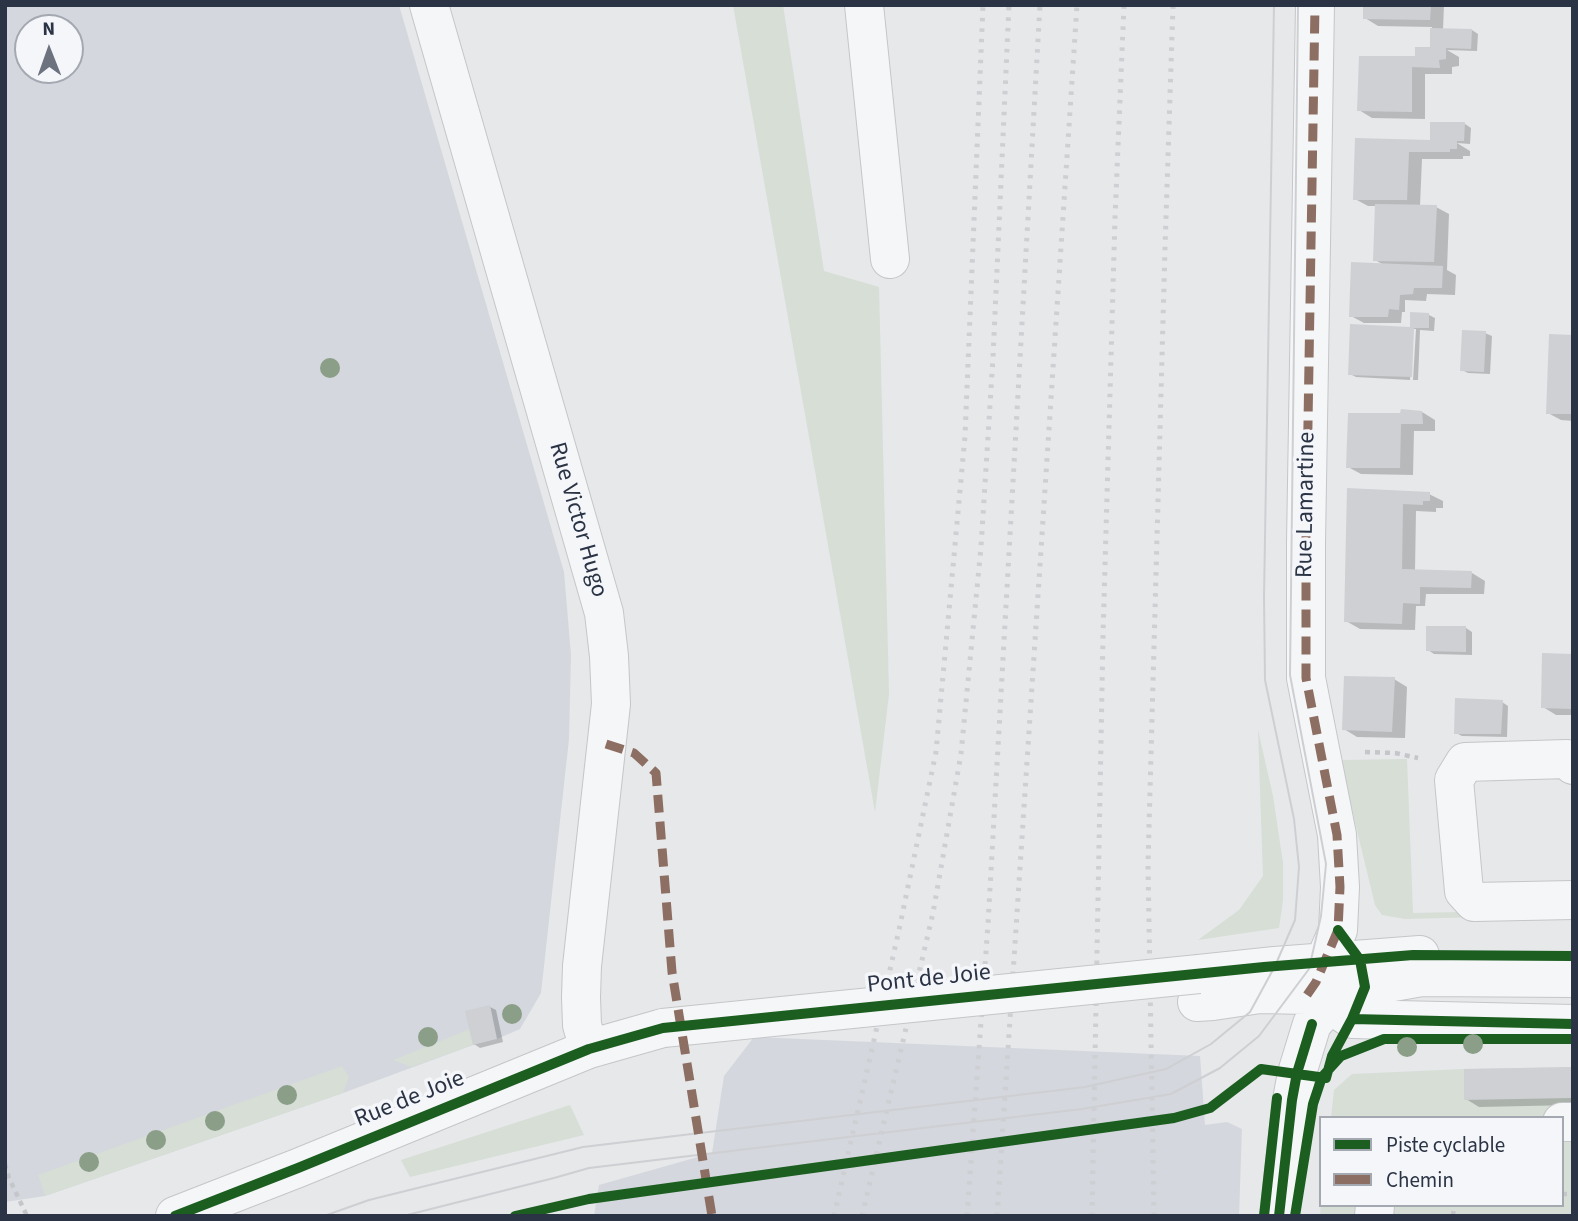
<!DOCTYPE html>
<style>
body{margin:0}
#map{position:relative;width:1578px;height:1221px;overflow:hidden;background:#e6e8ea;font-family:"Source Sans 3",sans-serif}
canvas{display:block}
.frame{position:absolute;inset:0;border:7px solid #2b3445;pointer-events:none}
.legend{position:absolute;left:1319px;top:1116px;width:245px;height:91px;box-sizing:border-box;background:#f4f6f9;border:2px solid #a4a8b1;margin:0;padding:9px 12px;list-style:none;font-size:21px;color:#2b3445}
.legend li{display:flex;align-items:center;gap:14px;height:35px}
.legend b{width:35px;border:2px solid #a4a8b1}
.north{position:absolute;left:14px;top:14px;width:70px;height:70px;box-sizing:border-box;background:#f4f6f9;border:2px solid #a4a8b1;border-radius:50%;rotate:359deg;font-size:19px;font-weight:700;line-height:28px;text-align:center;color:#2b3445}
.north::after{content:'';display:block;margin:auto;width:24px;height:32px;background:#6c737f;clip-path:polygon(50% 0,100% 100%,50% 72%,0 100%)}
</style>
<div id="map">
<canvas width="1578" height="1221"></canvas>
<div class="frame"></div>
<ul class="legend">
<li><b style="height:9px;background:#1b5e20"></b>Piste cyclable</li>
<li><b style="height:9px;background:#8d6e63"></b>Chemin</li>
</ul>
<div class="north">N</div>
</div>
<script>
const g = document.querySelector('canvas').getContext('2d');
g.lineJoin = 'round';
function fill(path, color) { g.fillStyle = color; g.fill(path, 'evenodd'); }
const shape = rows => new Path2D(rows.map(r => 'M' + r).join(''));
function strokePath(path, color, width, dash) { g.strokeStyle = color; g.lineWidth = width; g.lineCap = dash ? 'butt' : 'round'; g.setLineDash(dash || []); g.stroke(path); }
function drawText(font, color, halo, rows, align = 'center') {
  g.font = font + ' "Source Sans 3",sans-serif'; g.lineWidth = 7; g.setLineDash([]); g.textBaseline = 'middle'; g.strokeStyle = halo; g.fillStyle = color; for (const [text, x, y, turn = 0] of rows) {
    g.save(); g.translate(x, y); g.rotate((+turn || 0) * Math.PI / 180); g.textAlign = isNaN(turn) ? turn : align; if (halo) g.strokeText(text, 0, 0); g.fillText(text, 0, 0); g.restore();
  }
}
const built = shape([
 [5,5,399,5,564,572,571,655,569,739,541,993,520,1029,497,1039,473,1045,343,1093,45,1196,5,1202],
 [28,28,70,28,70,70,28,70],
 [754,1037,1200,1056,1205,1125,1227,1122,1242,1129,1239,1216,594,1216,599,1185,712,1153,724,1076]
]);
const green = shape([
 [733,5,783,5,824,271,879,287,889,694,875,812],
 [1258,730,1273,796,1283,863,1283,900,1279,928,1198,940,1239,910,1263,876],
 [1407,759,1413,913,1556,910,1556,915,1405,919,1382,915,1375,905,1340,760],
 [470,1029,473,1045,411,1067,393,1060],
 [342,1066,349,1077,343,1093,45,1196,38,1175],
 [1573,1067,1573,1216,1320,1216,1321,1200,1321,1205,1562,1205,1562,1118,1331,1118,1334,1090,1352,1074,1464,1069],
 [570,1105,584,1135,410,1177,401,1160]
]);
const shadow = shape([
 [1365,5,1444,5,1443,30,1472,30,1478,34,1477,51,1447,50,1459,57,1459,66,1452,67,1452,74,1425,74,1425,119,1372,118,1359,110,1417,58,1432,49,1432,27,1378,26,1365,18],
 [1465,124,1471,128,1470,144,1457,143,1470,151,1470,156,1463,156,1463,159,1422,159,1420,206,1436,207,1449,214,1447,270,1456,275,1455,295,1427,294,1426,301,1405,300,1405,312,1402,312,1401,323,1364,323,1351,316,1384,265,1375,260,1376,206,1368,206,1355,199,1356,140,1437,142],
 [1429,315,1435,318,1434,331,1420,330,1418,380,1413,380,1416,329,1412,329,1410,380,1356,377,1350,374],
 [1485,333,1492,336,1490,374,1468,373,1462,370],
 [1573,336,1573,421,1561,420,1548,413],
 [1422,412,1435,420,1435,431,1414,431,1413,475,1361,474,1348,467,1402,415],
 [1349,490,1429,494,1443,501,1443,508,1436,508,1436,512,1416,511,1415,571,1472,573,1485,581,1484,594,1426,594,1425,606,1416,606,1415,630,1360,629,1346,621],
 [1466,628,1472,632,1472,655,1434,654,1428,650],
 [1573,656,1573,715,1556,715,1543,707],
 [1394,679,1407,687,1405,738,1357,737,1344,729],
 [1502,702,1508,706,1507,737,1462,736,1456,733],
 [490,1007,496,1010,503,1042,480,1048,474,1044],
 [1573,1068,1573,1105,1479,1107,1466,1099]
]);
const building = shape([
 [1363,5,1431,5,1430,20,1363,19],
 [1430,28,1472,29,1471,49,1446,48,1446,59,1439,60,1440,68,1412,67,1412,112,1357,111,1359,56,1415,56,1415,47,1430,47],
 [1430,122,1465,122,1464,141,1457,141,1457,149,1450,149,1450,152,1409,152,1407,200,1353,200,1355,138,1430,140],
 [1375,204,1437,205,1434,262,1373,261],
 [1351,262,1443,266,1442,288,1414,288,1413,294,1400,295,1399,310,1389,309,1388,317,1349,317],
 [1410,312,1429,313,1429,328,1414,328,1412,377,1348,375,1350,324,1410,327],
 [1462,330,1486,331,1484,372,1460,371],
 [1549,334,1573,335,1573,414,1546,414],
 [1401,409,1422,411,1423,424,1401,424,1400,468,1346,468,1348,413,1400,413],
 [1347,488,1430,492,1430,501,1423,501,1423,505,1403,504,1402,569,1472,571,1471,588,1420,587,1420,604,1403,603,1402,624,1344,622],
 [1426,626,1466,626,1466,652,1426,651],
 [1542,653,1573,654,1573,709,1541,708],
 [1344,676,1395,677,1392,732,1342,730],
 [1455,698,1503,700,1501,734,1454,734],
 [490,1005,497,1039,473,1045,465,1011],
 [1573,1067,1573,1098,1464,1100,1464,1069]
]);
const path = shape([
 [1365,752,1395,753,1418,758],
 [5,1164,9,1178,27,1216],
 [1562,1194,1573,1194],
 [515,1216,589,1199],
 [1453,1216,1454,1205]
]);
const minor = shape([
 [429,5,604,613,609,656,611,704,582,966,581,997,582,1025,589,1049],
 [864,5,890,259],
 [1573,765,1567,759,1465,762,1454,780,1464,891,1474,902,1573,900],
 [1199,974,1275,966,1420,955],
 [1307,995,1316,982,1338,930,1340,887,1337,835,1306,678,1306,542,1315,5],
 [1197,1002,1213,1001,1260,994,1307,995,1331,1005,1352,1019,1573,1024],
 [1562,1122,1573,1122],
 [175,1216,298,1168,589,1049,663,1028],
 [1279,1216,1292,1100,1297,1073,1312,1024,1320,1015,1353,989,1422,977,1573,978],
 [1374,1216,1375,1205]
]);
const tram = shape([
 [324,1216,369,1200,583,1147,1085,1087,1166,1069,1211,1044,1250,1012,1275,966,1295,920,1299,867,1294,819,1265,680,1264,597,1274,5],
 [403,1216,554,1178,589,1168,1082,1109,1171,1094,1220,1068,1259,1036,1309,969,1321,916,1326,864,1290,675,1298,5]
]);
const rail = shape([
 [834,1216,899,930,936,752,965,436,983,5],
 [862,1216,933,913,961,754,981,547,993,358,1009,5],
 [967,1216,988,924,1040,5],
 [997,1216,1077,5],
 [1092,1216,1103,636,1115,218,1124,5],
 [1154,1216,1148,864,1165,248,1173,5]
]);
const pathBridge = shape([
 [589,1199,1174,1118,1210,1108]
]);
const minorBridge = shape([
 [663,1028,1199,974]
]);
const quiet = shape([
 [606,744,634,753,656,773,672,972,712,1216],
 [1307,995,1316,982,1338,930,1340,887,1337,835,1306,678,1306,542,1315,5]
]);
const cycleway = shape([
 [1352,1019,1573,1024],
 [175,1216,298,1168,589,1049,663,1028,1264,967,1413,955,1573,956],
 [515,1216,589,1199,1174,1118,1210,1108,1261,1069,1326,1078,1332,1056,1352,1019,1365,987,1360,960,1338,930],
 [1264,1216,1277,1098],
 [1279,1216,1292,1100,1297,1073,1312,1024],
 [1295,1216,1313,1104,1322,1077,1341,1056,1384,1039,1573,1039]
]);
const trees = [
 [330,368],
 [512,1014],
 [428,1037],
 [1473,1044],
 [1407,1047],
 [287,1095],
 [215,1121],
 [156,1140],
 [89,1162]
];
const streetNames = [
 ["Rue Lamartine",1307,505,-89],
 ["Rue Victor Hugo",577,520,74],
 ["Pont de Joie",929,980,-6],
 ["Rue de Joie",410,1100,-22]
];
fill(built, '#d4d7dd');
fill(green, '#d6ded6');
fill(shadow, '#0003');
fill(building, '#ced0d3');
strokePath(minor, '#c4c6c8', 40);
strokePath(path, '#c5c6ca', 4.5, [5, 5]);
strokePath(minor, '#f5f6f7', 38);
strokePath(tram, '#cecfd2', 2);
strokePath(rail, '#cecfd2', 5, [3.5, 7]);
strokePath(minorBridge, '#c4c6c8', 40, []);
strokePath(pathBridge, '#c5c6ca', 4.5, [5, 5]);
strokePath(minorBridge, '#f5f6f7', 38);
strokePath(quiet, '#8d6e63', 9, [18, 9]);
strokePath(cycleway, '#1b5e20', 10);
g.fillStyle = '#8a9e88';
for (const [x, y] of trees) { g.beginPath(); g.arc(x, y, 10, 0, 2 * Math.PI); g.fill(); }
drawText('24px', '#2b3445', '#f4f6f9', streetNames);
</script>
